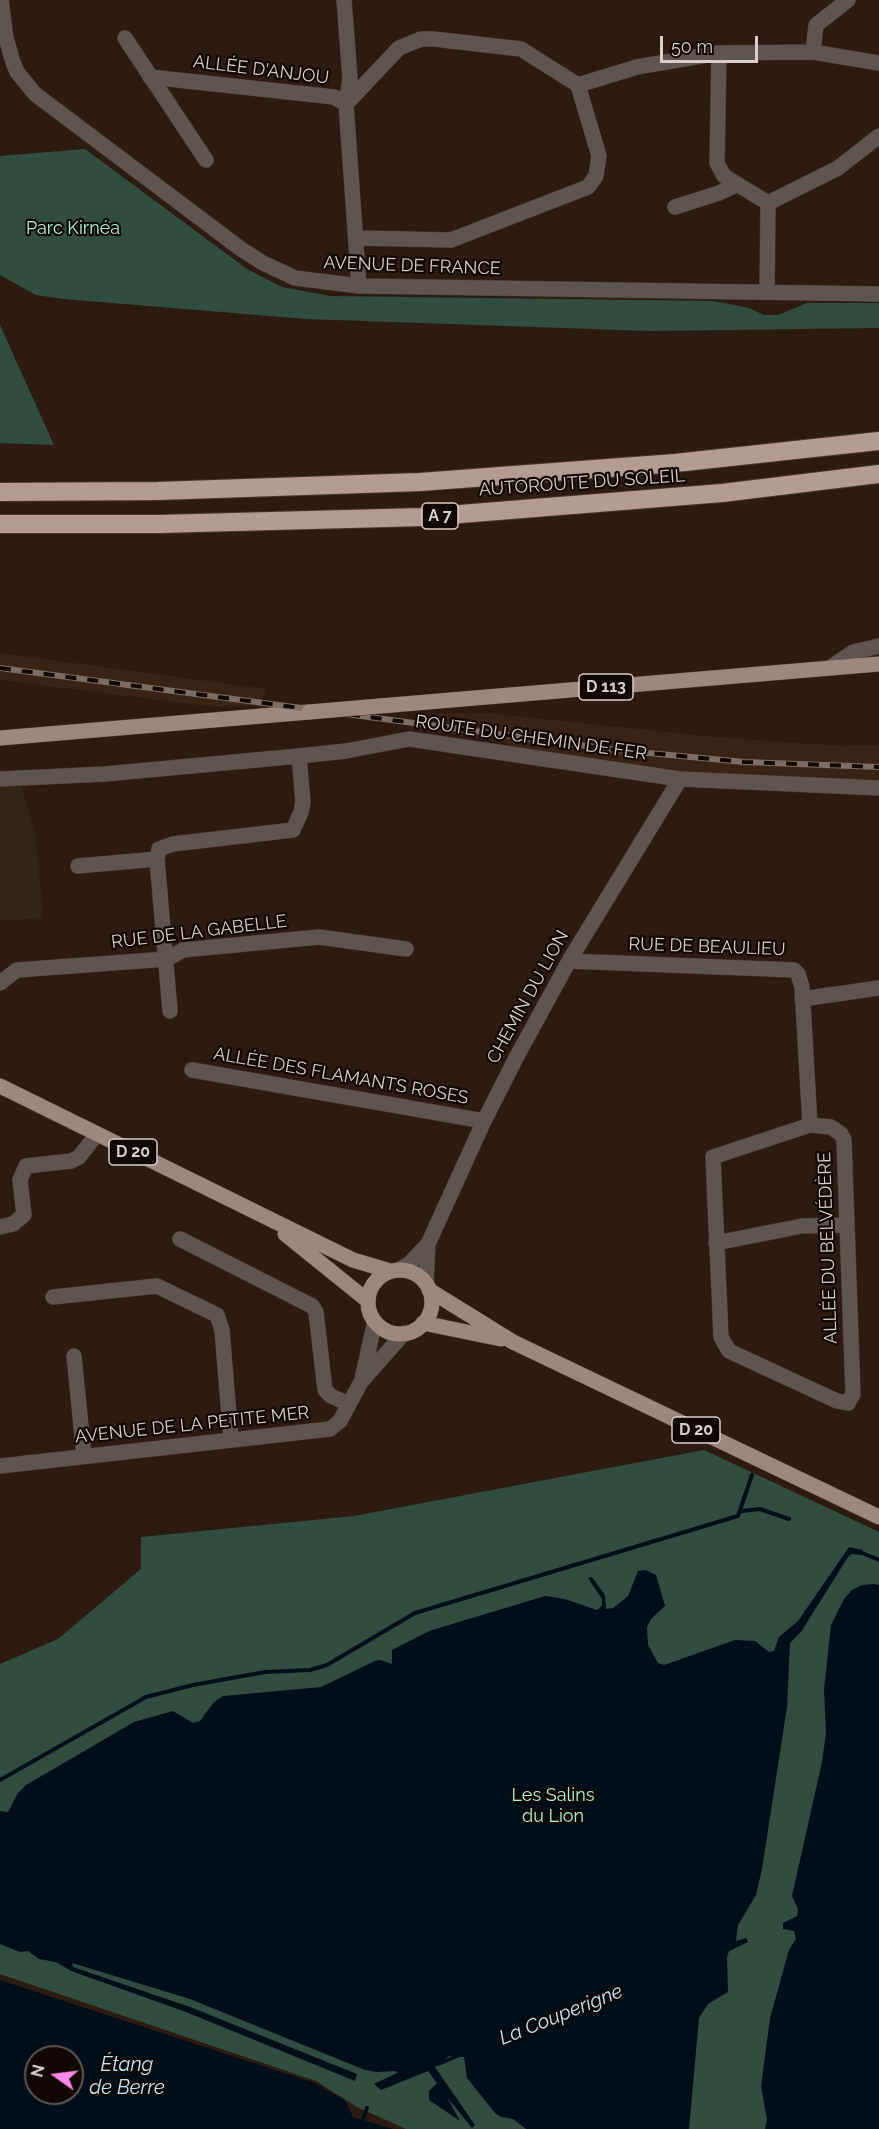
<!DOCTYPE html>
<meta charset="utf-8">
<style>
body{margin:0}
#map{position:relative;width:879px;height:2129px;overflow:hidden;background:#2d1b11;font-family:Raleway,sans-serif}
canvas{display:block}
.north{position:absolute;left:24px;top:2045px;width:60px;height:60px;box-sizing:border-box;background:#100804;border:2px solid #615852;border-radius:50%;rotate:284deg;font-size:16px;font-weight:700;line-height:24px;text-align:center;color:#dbcfc7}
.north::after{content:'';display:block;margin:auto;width:21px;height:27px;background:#fc86e3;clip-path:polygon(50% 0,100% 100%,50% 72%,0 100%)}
.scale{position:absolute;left:660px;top:36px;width:98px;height:27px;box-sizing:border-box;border:3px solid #dbcfc7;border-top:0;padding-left:8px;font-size:18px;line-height:21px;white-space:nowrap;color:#dbcfc7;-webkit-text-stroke:4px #100804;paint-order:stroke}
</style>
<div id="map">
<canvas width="879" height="2129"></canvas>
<div class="north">N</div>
<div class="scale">50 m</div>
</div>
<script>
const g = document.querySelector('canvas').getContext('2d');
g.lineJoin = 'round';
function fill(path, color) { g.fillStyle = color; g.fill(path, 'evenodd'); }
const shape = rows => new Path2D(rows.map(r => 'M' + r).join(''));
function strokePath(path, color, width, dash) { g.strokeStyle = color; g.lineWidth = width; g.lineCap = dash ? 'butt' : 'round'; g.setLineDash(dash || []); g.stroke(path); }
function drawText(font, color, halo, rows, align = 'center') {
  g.font = font + ' Raleway,sans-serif'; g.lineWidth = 4.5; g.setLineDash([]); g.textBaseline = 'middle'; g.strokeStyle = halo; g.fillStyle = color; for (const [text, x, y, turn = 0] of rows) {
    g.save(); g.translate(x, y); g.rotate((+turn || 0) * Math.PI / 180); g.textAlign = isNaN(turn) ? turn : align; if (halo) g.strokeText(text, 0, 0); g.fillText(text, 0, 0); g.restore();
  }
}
const commercial = shape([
 [21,784,36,837,43,918,0,921,0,785]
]);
const built = shape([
 [0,653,266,689,260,705,214,707,0,680],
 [443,713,487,713,715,737,841,746,879,745,879,782,673,772,509,746,506,742,409,729,416,717]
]);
const green = shape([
 [85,149,247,269,282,287,330,296,714,301,749,308,764,315,778,315,807,303,879,303,879,328,649,331,306,319,64,299,36,295,0,275,0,156],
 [0,325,54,445,0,443],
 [704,1450,879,1532,879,2129,406,2129,357,2107,316,2081,0,1974,0,1664,58,1639,141,1569,141,1537,354,1516]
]);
const water = shape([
 [849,1547,863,1550,861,1555,852,1554,848,1557,801,1632,790,1643,787,1707,762,1869,756,1895,738,1925,736,1941,746,1938,748,1942,729,1951,727,1957,728,1992,708,2004,699,2018,689,2129,526,2129,513,2119,501,2117,495,2113,467,2078,464,2057,449,2056,435,2067,475,2125,472,2128,447,2097,460,2121,429,2100,429,2091,437,2083,428,2071,381,2090,374,2084,397,2073,396,2071,376,2072,365,2070,190,1999,72,1963,73,1967,190,2007,357,2074,355,2081,186,2012,71,1971,56,1962,39,1959,28,1951,20,1952,0,1944,0,1811,8,1812,18,1793,26,1785,134,1722,173,1711,193,1723,200,1721,214,1702,223,1696,321,1687,375,1661,380,1660,392,1664,392,1650,429,1631,545,1596,565,1599,597,1610,602,1605,602,1599,588,1578,592,1577,605,1595,606,1609,613,1608,628,1596,638,1571,646,1570,656,1575,665,1606,651,1619,647,1627,648,1645,658,1663,664,1665,735,1640,755,1641,769,1652,774,1651,779,1637,798,1621],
 [875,1584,879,1585,879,2129,765,2129,767,2120,761,2086,770,2018,789,1950,796,1939,794,1931,783,1929,783,1923,797,1916,798,1909,792,1896,822,1762,826,1733,824,1689,831,1625,844,1599,852,1590,862,1585],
 [0,1980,312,2082,345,2100,353,2117,393,2129,0,2129],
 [36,2057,72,2057,72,2093,36,2093]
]);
const stream = shape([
 [742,1511,760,1509,789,1519],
 [862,1553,879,1560],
 [0,1780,146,1697,193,1685,265,1672,310,1670,327,1665,415,1613,738,1516,752,1475],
 [438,2064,462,2054],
 [363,2120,367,2108]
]);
const street = shape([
 [1,0,6,38,13,62,17,72,35,94,241,249,263,263,295,278,359,286,879,294],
 [344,0,350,78,346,104,359,286],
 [125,38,206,160],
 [813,52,816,25,848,0],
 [719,53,717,163,724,176,768,203,767,292],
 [150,77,334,97,346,104,399,48,421,39,434,39,521,49,578,85,637,67,719,53,813,52,879,63],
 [768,203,838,168,879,136],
 [675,207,719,193,736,185],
 [356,238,451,240,588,187,596,176,599,156,578,85],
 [831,667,853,652,879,646],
 [0,779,105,774,299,756,346,751,409,739,680,779,879,788],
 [78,866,157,859],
 [569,961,794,970,798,974,802,987,810,1125],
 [0,983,17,970,167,959,183,950,319,937,406,949],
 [802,999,879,988],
 [170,1011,157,859,159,849,173,844,293,830,301,812,303,802,299,756],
 [192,1070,484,1121],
 [810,1125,831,1127,841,1134,844,1140,853,1394,848,1403,837,1401,729,1351,721,1337,713,1157,810,1125],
 [0,1227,13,1224,24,1215,20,1180,26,1166,71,1161,79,1157,97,1134],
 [180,1239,312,1306,316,1312,325,1390,331,1396,349,1404],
 [716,1243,802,1226,847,1225],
 [428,1244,484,1121,516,1058,569,961,680,779],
 [398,1270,409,1264,428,1244,426,1283],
 [53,1297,157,1286,217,1315,222,1330,231,1440],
 [74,1356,84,1456],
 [362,1379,375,1321],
 [0,1466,330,1429,340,1421,361,1382,404,1333]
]);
const primary = shape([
 [380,706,879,664],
 [0,738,309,712],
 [0,1086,353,1260,390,1271],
 [285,1234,368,1301],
 '368 1302a32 32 0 1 1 64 0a32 32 0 1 1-64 0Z',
 [429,1290,513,1342,879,1517],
 [423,1323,501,1339]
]);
const highway = shape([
 [0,492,158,491,420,482,675,463,879,441],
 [0,524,159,524,423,517,722,493,879,474]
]);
const rail = shape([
 [0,668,617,750,744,762,879,767]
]);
const primaryBridge = shape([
 [309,712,380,706]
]);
const shields = [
 [440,516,36],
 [606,687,54],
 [133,1152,48],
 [696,1430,48]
];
const shieldNames = [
 ["A 7",440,516],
 ["D 113",606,687],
 ["D 20",133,1152],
 ["D 20",696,1430]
];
const streetNames = [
 ["ALLÉE D'ANJOU",261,70,7],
 ["AVENUE DE FRANCE",412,266,2],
 ["AUTOROUTE DU SOLEIL",582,483,-4],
 ["ROUTE DU CHEMIN DE FER",531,738,8],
 ["RUE DE LA GABELLE",199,932,-7],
 ["RUE DE BEAULIEU",707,947,2],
 ["CHEMIN DU LION",528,997,-61],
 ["ALLÉE DES FLAMANTS ROSES",341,1076,10],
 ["ALLÉE DU BELVÉDÈRE",828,1248,-92],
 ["AVENUE DE LA PETITE MER",192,1425,-6]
];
const parkNames = [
 ["Parc Kirnéa",73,229],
 ["Les Salins",553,1796],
 ["du Lion",553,1817]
];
const waterNames = [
 ["La Couperigne",561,2015,-22],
 ["Étang",127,2065],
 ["de Berre",127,2088]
];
fill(commercial, '#312517');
fill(built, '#3a2314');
fill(green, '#304d3f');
fill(water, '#000e1a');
strokePath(stream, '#000e1a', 4);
strokePath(street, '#49382e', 16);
strokePath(primary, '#49382e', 16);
strokePath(highway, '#49382e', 20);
strokePath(street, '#5e5450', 15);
strokePath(primary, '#9d877f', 15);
strokePath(highway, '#b59b92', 18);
strokePath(rail, '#7d6e65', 6);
strokePath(rail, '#100804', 4, [11]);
strokePath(primaryBridge, '#49382e', 16, []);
strokePath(primaryBridge, '#9d877f', 15);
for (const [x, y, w] of shields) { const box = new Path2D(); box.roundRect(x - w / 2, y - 13, w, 26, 4.5); g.fillStyle = '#100804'; g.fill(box); strokePath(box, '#dbcfc7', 1.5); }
drawText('bold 16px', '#dbcfc7', null, shieldNames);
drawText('18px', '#dbcfc7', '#100804', streetNames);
drawText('18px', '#b0f3d3', '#100804', parkNames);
drawText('italic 20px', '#c3e8fd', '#100804', waterNames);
</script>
